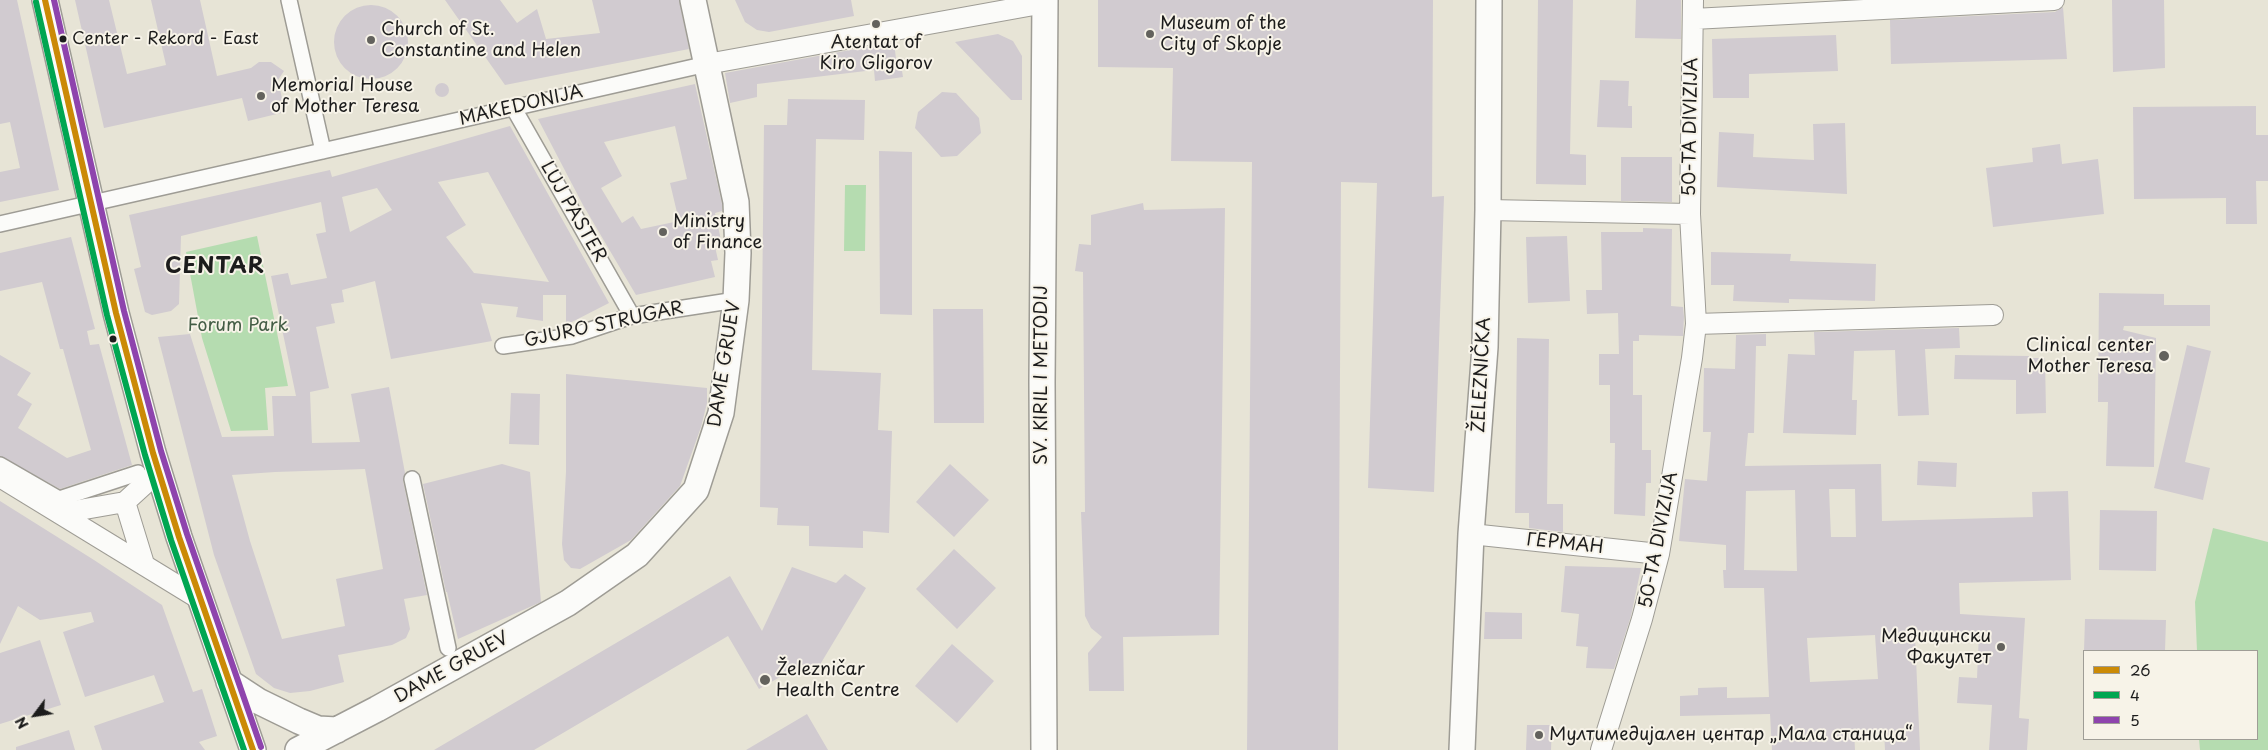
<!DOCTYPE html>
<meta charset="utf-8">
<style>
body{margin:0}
#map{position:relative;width:2268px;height:750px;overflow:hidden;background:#e7e4d6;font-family:"Playpen Sans",sans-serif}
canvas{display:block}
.legend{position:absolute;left:2083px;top:650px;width:175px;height:90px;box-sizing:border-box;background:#f7f3e8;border:1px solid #9f9d96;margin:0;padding:6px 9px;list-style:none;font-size:15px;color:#1c1c1c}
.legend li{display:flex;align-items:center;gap:10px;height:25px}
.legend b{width:25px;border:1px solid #9f9d96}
.north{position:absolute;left:10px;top:690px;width:50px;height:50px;-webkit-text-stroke:4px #f7f3e8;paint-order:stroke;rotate:239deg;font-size:14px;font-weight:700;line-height:20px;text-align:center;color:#1c1c1c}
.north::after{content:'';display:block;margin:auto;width:18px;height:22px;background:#1c1c1c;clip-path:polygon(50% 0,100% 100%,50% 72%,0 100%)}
</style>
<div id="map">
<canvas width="2268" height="750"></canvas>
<ul class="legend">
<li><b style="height:6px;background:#cb8a06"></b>26</li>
<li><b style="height:6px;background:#00a651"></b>4</li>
<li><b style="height:6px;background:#8e44ad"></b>5</li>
</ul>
<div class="north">N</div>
</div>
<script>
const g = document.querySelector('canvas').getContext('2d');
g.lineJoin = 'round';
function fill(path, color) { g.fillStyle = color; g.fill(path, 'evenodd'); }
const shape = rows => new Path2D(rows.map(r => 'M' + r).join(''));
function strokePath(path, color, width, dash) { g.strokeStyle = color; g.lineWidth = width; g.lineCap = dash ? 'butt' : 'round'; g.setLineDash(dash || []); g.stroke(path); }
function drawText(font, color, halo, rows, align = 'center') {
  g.font = font + ' "Playpen Sans",sans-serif'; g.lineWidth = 4; g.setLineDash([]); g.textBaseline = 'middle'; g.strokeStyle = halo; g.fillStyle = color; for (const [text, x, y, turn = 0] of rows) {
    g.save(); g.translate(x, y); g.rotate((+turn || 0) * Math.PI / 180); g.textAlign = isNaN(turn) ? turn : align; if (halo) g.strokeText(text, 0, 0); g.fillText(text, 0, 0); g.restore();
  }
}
const green = shape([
 [845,185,866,185,865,251,844,251],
 [257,236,288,386,265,388,268,430,231,431,202,338,186,252],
 [2213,528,2268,542,2268,750,2200,750,2199,739,2257,739,2257,651,2197,651,2195,602]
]);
const building = shape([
 [0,0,17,0,59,190,0,202,0,172,20,168,10,122,0,124],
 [75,0,109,0,127,74,166,65,151,0,200,0,217,76,251,68,259,62,271,62,284,71,278,80,285,112,248,121,242,98,104,128],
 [445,0,500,0,517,23,537,9,546,39,600,33,592,0,679,0,689,49,505,85],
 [735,0,851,0,854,16,769,32,757,30,745,22],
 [1098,0,1433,0,1432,197,1444,196,1434,492,1368,488,1377,183,1341,182,1338,750,1247,750,1252,162,1171,161,1173,68,1098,67],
 [1538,0,1573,0,1570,154,1586,155,1586,185,1536,184],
 [1636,0,1681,0,1681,39,1635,38],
 [2112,0,2164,0,2165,68,2113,72],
 '334 42a37 37 0 1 1 74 0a37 37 0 1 1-74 0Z',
 [2063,7,2067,59,1891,64,1890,20,2055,12],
 [998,34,1013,41,1022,56,1022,100,1011,100,955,42],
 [1836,35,1838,71,1749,74,1749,98,1713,98,1712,39],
 [894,42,896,59,900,58,903,77,875,81,874,70,757,84,757,97,730,103,725,73],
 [1600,80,1629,81,1628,106,1632,106,1632,128,1597,127],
 '435 90a7 7 0 1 1 14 0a7 7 0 1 1-14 0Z',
 [695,84,722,204,722,211,715,213,721,240,714,242,718,260,711,261,715,277,636,295,583,205,538,119],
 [675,126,687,179,670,183,679,221,641,229,633,216,622,223,601,188,622,176,604,142],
 [942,92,956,93,979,118,981,133,957,156,941,157,915,128,918,112],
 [788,99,865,100,864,140,816,139,812,370,881,373,878,430,892,431,889,533,863,531,863,548,809,546,809,526,777,525,778,508,760,507,764,125,787,125],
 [2256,106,2256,135,2268,135,2268,181,2256,181,2257,224,2226,224,2226,198,2134,199,2133,107],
 [1845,123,1847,194,1717,187,1719,132,1754,134,1753,157,1814,160,1813,124],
 [510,126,609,303,566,325,566,295,543,295,543,321,516,317,518,307,481,303,492,341,391,359,375,281,342,290,344,302,331,304,335,323,316,327,329,388,310,392,312,443,360,442,351,394,389,387,405,473,403,481,427,595,404,599,410,629,406,638,392,645,338,655,344,682,310,691,290,693,274,688,256,674,214,555,158,337,190,334,222,437,274,436,272,396,296,396,271,276,288,273,291,285,327,278,316,234,326,232,321,202,181,236,179,304,171,311,152,315,145,312,134,269,141,267,129,215,330,170,332,177],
 [488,172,549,282,474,273,446,237,466,225,438,182],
 [377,188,392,210,350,232,342,197],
 [365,469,383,569,336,579,345,626,282,639,250,541,232,475,275,472],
 [2060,144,2062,164,2098,159,2104,214,1993,227,1986,168,2033,162,2032,148],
 [879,151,912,152,912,315,880,314],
 [1621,157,1672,157,1672,202,1621,201],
 [1143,203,1144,210,1225,208,1219,635,1123,637,1124,691,1089,691,1088,653,1102,637,1091,628,1085,616,1081,512,1085,512,1083,272,1075,271,1079,244,1091,245,1091,215],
 [1643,228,1672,229,1671,306,1683,307,1684,317,1683,336,1639,335,1639,341,1633,341,1633,395,1642,395,1642,450,1651,450,1651,483,1646,483,1645,516,1614,514,1615,443,1610,443,1610,385,1599,385,1599,354,1619,354,1618,313,1587,314,1586,290,1602,290,1601,232,1643,232],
 [1567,236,1570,301,1528,303,1526,237],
 [71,237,95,329,87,331,90,345,99,344,132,465,60,489,0,456,0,355,31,373,17,395,32,404,18,428,67,458,91,450,63,349,60,349,42,282,0,291,0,253],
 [1711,252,1791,254,1790,261,1876,264,1875,301,1789,299,1789,303,1733,301,1734,285,1711,285],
 [2099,293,2164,294,2164,305,2210,305,2210,326,2124,326,2123,330,2156,338,2154,467,2106,466,2108,402,2098,402],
 [933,309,983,309,984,423,934,423],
 [1959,328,1960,348,1925,349,1929,415,1898,416,1895,350,1854,351,1852,400,1857,400,1856,435,1783,433,1788,354,1815,355,1814,332],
 [1766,334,1766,346,1756,346,1754,433,1748,433,1745,466,1881,464,1882,521,2033,517,2032,492,2068,491,2071,580,1959,583,1960,614,2025,618,2019,718,2029,719,2027,750,1989,750,1992,705,1957,703,1959,677,1977,678,1979,633,1915,636,1920,750,1885,750,1884,730,1854,731,1855,750,1772,750,1770,714,1680,716,1680,696,1698,695,1698,688,1727,687,1727,698,1769,697,1764,588,1724,588,1723,570,1726,570,1726,545,1679,541,1685,479,1707,481,1711,432,1703,432,1704,368,1735,369,1736,335],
 [1829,489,1855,489,1856,537,1831,537],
 [1795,490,1797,571,1744,570,1746,491],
 [1875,635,1878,679,1810,682,1807,638],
 [1517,338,1549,339,1547,504,1563,504,1563,532,1529,528,1529,513,1515,513],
 [2187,345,2211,351,2185,462,2210,468,2203,500,2154,488],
 [1955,355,2029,356,2029,358,2045,358,2046,413,2016,414,2016,380,1954,379],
 [566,374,707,388,707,403,701,427,680,486,631,540,580,569,571,568,564,560,562,544,566,472],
 [511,393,540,394,539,445,509,444],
 [1918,461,1957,463,1956,487,1917,485],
 [502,464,530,472,541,602,458,639,447,592,446,592,423,484],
 [950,464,989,500,954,537,916,502],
 [0,501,94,560,162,605,193,692,202,689,217,736,199,742,205,750,102,750,94,726,164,702,154,675,85,697,63,632,94,622,91,612,40,620,18,606,0,644],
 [2100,510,2157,511,2156,571,2099,570],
 [954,549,996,588,957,629,916,589],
 [1565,566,1641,568,1631,616,1614,669,1586,668,1588,647,1576,646,1579,614,1561,612],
 [792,567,836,583,845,574,866,588,815,673,801,665,759,689,728,636,534,750,434,750,730,576,762,631],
 [1485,612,1522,613,1522,639,1484,639],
 [2085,619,2166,620,2165,651,2084,651],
 [40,640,61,705,0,724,0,653],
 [952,644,994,681,957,723,915,686],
 [807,714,828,750,746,750],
 [1527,725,1552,725,1551,750,1526,750],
 [69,730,75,750,16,750,16,747]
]);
const pedestrian = shape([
 [289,0,323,151],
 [513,107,632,316],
 [0,224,707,64],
 [503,346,572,336,632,316,736,300],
 [0,465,59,499,138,473],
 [412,479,448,648]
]);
const minor = shape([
 [1693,19,2054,0],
 [707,64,1045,3],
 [1488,210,1690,214],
 [1696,324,1993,315],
 [0,477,201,600],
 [125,502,144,564],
 [62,513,125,502,159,471],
 [1471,534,1659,554],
 [1601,750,1642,619,1659,554,1692,358,1696,324,1690,214,1693,0]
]);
const tertiary = shape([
 [45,0,116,313,153,453,179,537,253,750],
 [229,682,258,701,299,721,318,729,337,730],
 [298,750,377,709,568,603,637,555,696,490,721,413,736,300,738,253,736,202,693,0],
 [1044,750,1042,382,1045,0],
 [1462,750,1471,534,1485,347,1488,210,1489,0]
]);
const bus1 = shape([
 [45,0,116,313,153,453,179,537,253,750]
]);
const bus2 = shape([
 [36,2,107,315,145,455,171,540,244,750]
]);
const bus3 = shape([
 [54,0,124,311,161,451,187,534,261,747]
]);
const markers = [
 [876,24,5,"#63625d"],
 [1150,34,5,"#63625d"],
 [63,39,4.5,"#1c1c1c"],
 [371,40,5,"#63625d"],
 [261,96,5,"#63625d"],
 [663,232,5,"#63625d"],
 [113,339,4.5,"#1c1c1c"],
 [2164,356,6,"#63625d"],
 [2001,647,5,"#63625d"],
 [765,680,6,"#63625d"],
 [1539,735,5,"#63625d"]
];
const busNames = [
 ["Center - Rekord - East",72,39]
];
const poiNames = [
 ["Museum of the",1160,24],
 ["City of Skopje",1160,45],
 ["Church of St.",381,30],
 ["Constantine and Helen",381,51],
 ["Atentat of",876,43,"center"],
 ["Kiro Gligorov",876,64,"center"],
 ["Memorial House",271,86],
 ["of Mother Teresa",271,107],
 ["Ministry",673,222],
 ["of Finance",673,243],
 ["Clinical center",2153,346,"right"],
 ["Mother Teresa",2153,367,"right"],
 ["Медицински",1991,637,"right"],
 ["Факултет",1991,658,"right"],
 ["Železničar",776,670],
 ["Health Centre",776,691],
 ["Мултимедијален центар „Мала станица“",1549,735]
];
const streetNames = [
 ["MAKEDONIJA",521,106,-13],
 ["50-TA DIVIZIJA",1691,127,-89],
 ["LUJ PASTER",573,212,60],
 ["GJURO STRUGAR",604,325,-12],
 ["DAME GRUEV",725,364,-81],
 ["SV. KIRIL I METODIJ",1042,375,-90],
 ["ŽELEZNIČKA",1482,375,-87],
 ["50-TA DIVIZIJA",1659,540,-79],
 ["ГЕРМАН",1565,544,6],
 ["DAME GRUEV",452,668,-29]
];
const parkNames = [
 ["Forum Park",238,326]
];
const districtNames = [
 ["CENTAR",215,267]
];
fill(green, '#b5dcb0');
fill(building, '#d1cbd0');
strokePath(pedestrian, '#9e9c95', 18);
strokePath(minor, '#9e9c95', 22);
strokePath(tertiary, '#9e9c95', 28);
strokePath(pedestrian, '#fbfbf9', 15);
strokePath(minor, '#fbfbf9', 20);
strokePath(tertiary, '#fbfbf9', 25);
strokePath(bus1, '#cb8a06', 6);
strokePath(bus2, '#00a651', 6);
strokePath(bus3, '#8e44ad', 6);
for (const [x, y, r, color] of markers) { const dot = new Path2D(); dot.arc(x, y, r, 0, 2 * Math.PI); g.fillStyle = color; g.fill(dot); strokePath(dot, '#f7f3e8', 2); }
drawText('17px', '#1c1c1c', '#f7f3e8', busNames, 'left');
drawText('18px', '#1c1c1c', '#f7f3e8', poiNames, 'left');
drawText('18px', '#1c1c1c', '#f7f3e8', streetNames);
drawText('18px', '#435d45', '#f7f3e8', parkNames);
g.letterSpacing = '1px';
drawText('bold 22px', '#1c1c1c', '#f7f3e8', districtNames);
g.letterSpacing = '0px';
</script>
